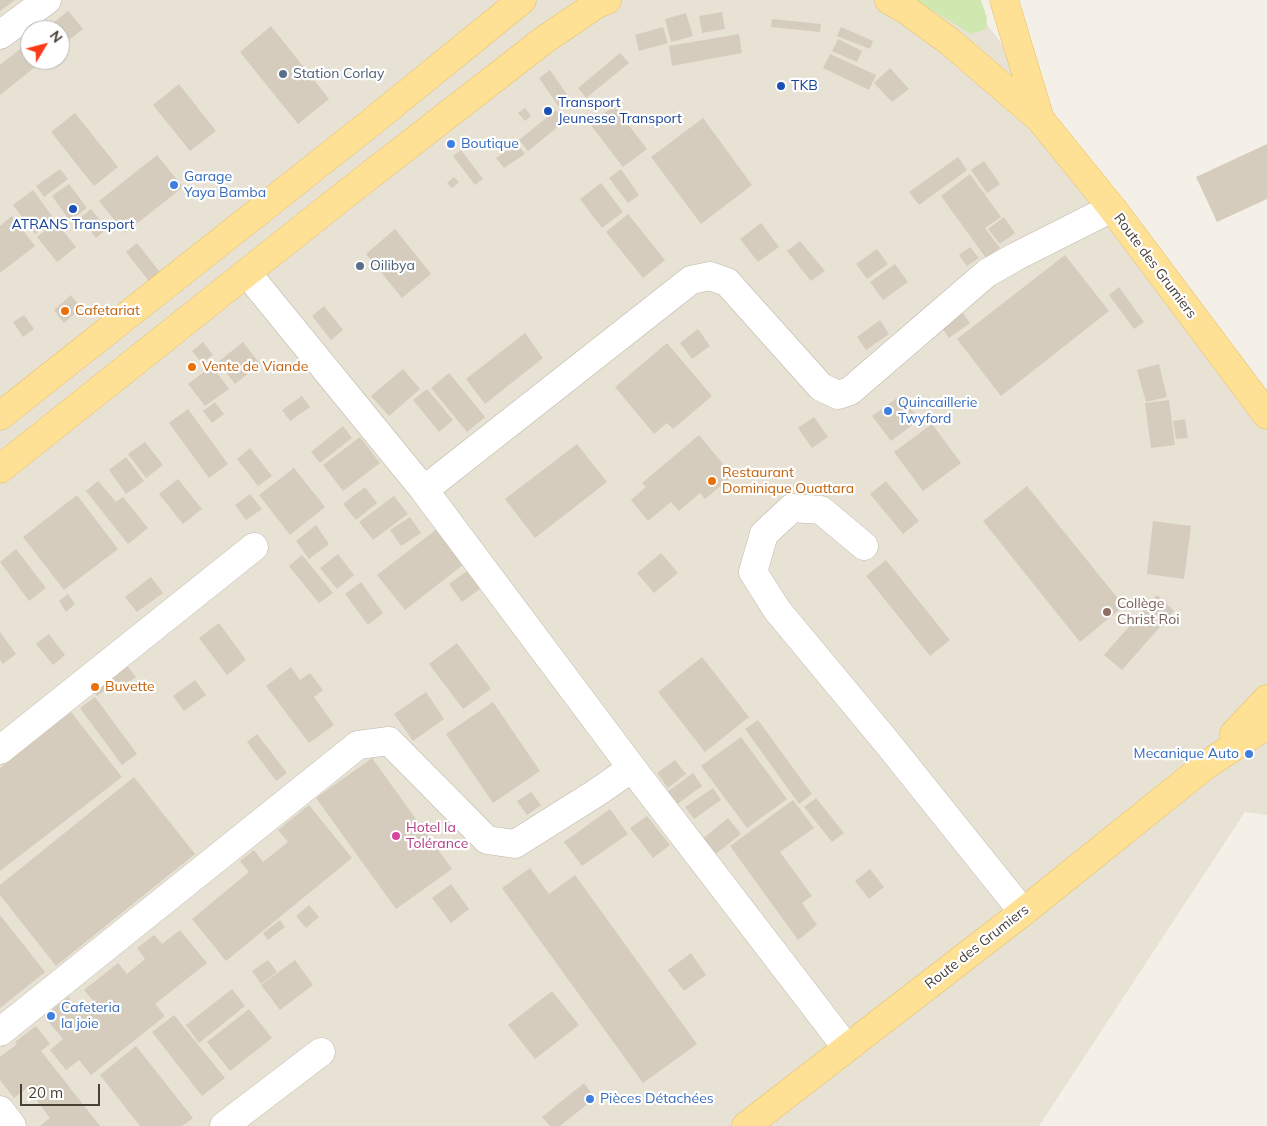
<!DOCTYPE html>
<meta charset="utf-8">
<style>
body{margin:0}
#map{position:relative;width:1267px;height:1126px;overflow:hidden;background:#f4f0e7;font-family:Mulish,sans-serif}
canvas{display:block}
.north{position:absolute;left:20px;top:20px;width:50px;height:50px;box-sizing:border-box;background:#fff;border:1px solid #b5b3af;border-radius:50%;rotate:53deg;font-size:14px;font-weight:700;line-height:20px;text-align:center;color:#474136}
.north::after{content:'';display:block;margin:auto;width:18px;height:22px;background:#fb3b17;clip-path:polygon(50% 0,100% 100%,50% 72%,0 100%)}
.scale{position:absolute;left:20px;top:1084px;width:80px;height:22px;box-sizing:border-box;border:2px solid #474136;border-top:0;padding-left:6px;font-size:15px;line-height:18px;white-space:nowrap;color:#474136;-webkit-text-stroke:4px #fff;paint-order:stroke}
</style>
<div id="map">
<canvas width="1267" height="1126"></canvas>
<div class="north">N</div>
<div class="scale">20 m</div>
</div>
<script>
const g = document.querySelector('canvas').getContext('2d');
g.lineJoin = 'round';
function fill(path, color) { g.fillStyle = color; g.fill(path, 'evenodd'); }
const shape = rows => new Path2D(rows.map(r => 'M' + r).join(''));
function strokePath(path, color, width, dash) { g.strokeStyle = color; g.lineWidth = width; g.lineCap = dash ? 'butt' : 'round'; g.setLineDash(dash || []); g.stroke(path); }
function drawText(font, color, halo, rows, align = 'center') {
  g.font = font + ' Mulish,sans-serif'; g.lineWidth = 4.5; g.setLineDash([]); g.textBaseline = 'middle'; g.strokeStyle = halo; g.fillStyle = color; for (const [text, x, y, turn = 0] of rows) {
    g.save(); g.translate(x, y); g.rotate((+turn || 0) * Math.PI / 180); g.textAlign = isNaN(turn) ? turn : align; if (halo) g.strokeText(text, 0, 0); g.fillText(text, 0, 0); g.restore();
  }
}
const residential = shape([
 [0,0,969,0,1267,401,1267,815,1245,812,1039,1126,0,1126],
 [30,30,60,30,60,60,30,60]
]);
const green = shape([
 [916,0,981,0,987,18,986,29,971,34]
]);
const building = shape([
 [0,0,15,0,0,11],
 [68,11,83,29,60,47,60,30,44,30],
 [722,12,725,29,702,33,699,16],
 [686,13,693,36,671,42,665,19],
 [772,19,821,24,820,32,771,27],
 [271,26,329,99,298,124,240,52],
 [663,27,668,43,639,51,635,35],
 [841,27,873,41,870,49,837,36],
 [739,34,742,53,672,66,669,46],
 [838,39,862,51,857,62,832,51],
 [30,41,30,60,44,60,0,95,0,65],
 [620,53,629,63,586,98,578,88],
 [830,54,876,75,869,90,823,68],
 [890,68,909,89,892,102,874,83],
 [550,70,570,99,559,107,539,78],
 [179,84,216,131,190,151,153,105],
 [614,106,647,149,623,167,590,124],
 [525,108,531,116,525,121,518,113],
 [556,110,565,121,528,151,519,140],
 [75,113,118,167,94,186,51,132],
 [703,118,752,185,701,224,651,157],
 [517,143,525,154,504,168,496,158],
 [1267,144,1267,199,1217,222,1196,177],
 [461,150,483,179,475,185,453,156],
 [157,155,183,187,125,233,99,201],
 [958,157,967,170,919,205,909,192],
 [984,161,1000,184,987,193,971,170],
 [60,169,68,179,44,197,36,186],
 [621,169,639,195,628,203,609,178],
 [970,174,1001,217,985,228,1000,248,986,258,941,196],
 [454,177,459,182,452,188,447,183],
 [601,183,623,212,602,228,580,199],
 [69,184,87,208,70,221,52,196],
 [33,190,54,219,35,234,13,205],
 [91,209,107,229,96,238,80,218],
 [628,214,665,260,643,278,606,232],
 [12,216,35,246,0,273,0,226],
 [1004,217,1015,233,1000,244,988,229],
 [56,222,76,247,57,262,37,237],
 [761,223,779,247,758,262,740,239],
 [395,229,431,274,402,298,366,254],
 [800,241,825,271,811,281,787,251],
 [137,243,163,276,152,285,126,252],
 [970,247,979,258,967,266,959,255],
 [877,249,888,264,867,279,856,264],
 [1065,255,1109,311,1001,396,957,339],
 [895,264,908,282,883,300,870,282],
 [1119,287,1144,322,1134,329,1109,295],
 [71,295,81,308,64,323,54,310],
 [324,306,343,330,331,340,312,316],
 [959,308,970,323,949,338,938,322],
 [24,315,34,329,23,337,13,322],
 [880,320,889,334,866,350,857,337],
 [698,329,710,346,692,359,680,343],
 [525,333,543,358,485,404,466,379],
 [203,342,213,355,202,363,192,351],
 [243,342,260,364,235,384,218,362],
 [667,343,712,396,673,429,667,423,654,434,615,387],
 [1159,364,1167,397,1146,402,1137,370],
 [212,366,229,389,205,406,188,384],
 [403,369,420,389,389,416,371,396],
 [449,373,485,417,467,432,431,388],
 [427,389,453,420,439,432,413,400],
 [901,395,919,420,891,441,872,416],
 [302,396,310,407,290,421,282,410],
 [1169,400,1175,445,1151,448,1145,403],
 [215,402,224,414,212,423,203,411],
 [188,409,228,464,209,478,169,423],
 [814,417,828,437,812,448,798,428],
 [1185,419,1188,438,1176,439,1173,421],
 [932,424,961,463,923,491,894,452],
 [343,426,352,438,320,463,311,452],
 [699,435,733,476,705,499,700,493,679,511,671,502,648,521,631,500,646,487,642,483],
 [360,437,380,463,343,491,323,465],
 [145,442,163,465,146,478,128,454],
 [577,444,607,482,535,538,505,499],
 [250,448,272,476,258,486,237,459],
 [126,457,144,481,126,494,109,470],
 [294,468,325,507,290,535,259,495],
 [178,479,202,509,183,524,159,494],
 [98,481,116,502,123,497,148,528,128,544,86,491],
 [886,481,919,521,903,534,870,494],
 [1027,486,1124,606,1080,642,983,521],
 [365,487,377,503,356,520,343,504],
 [250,494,262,509,246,520,235,505],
 [77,495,118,549,64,590,23,537],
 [394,496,408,514,373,540,359,522],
 [410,517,421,533,401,546,390,530],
 [1153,521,1191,526,1184,579,1147,574],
 [316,525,329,544,309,559,296,541],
 [441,526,468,561,405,610,377,575],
 [16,549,46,588,29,601,0,562],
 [661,553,678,573,654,593,637,573],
 [338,554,354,575,337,589,320,568],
 [302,555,333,593,319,603,289,566],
 [886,560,950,640,930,656,866,576],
 [467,571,480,589,462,602,449,584],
 [151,577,163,593,137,612,125,597],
 [361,582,383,613,368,625,345,594],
 [68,594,75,604,66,612,59,601],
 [1157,595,1174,611,1122,670,1104,655],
 [219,623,246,660,227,675,199,638],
 [0,632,16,654,3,664,0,660],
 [49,634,65,655,53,665,36,644],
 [457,643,491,689,463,709,429,664],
 [702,657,749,717,705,752,658,692],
 [125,663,136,677,119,689,109,675],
 [291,667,300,680,310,673,323,690,314,697,334,725,309,743,266,686],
 [106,677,111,686,97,696,91,688],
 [195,680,206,695,184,711,173,696],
 [426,692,444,719,413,741,394,714],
 [95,697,137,754,122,765,80,708],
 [493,702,540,771,493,803,446,734],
 [71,712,122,777,0,871,0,768],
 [758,720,812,794,799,804,745,729],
 [257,734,287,773,276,781,247,742],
 [741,737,787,799,747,828,701,766],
 [372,758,452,869,396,909,316,798],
 [675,760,686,774,668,788,657,773],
 [693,773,702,786,672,808,663,795],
 [134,777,195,854,56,966,0,895,0,885],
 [713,788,721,800,694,819,685,807],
 [531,792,541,805,527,815,517,801],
 [816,798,844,833,832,842,804,807],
 [793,800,814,828,780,852,812,896,802,903,817,925,798,940,730,846],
 [309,805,352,858,226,961,192,919,249,872,240,861,254,850,263,862,288,842,278,830],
 [610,809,628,834,582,866,564,842],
 [647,816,670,845,653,858,630,828],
 [728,818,741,834,713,856,701,840],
 [530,868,549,894,575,875,697,1044,643,1083,502,888],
 [870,869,884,887,869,899,855,881],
 [451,884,469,909,451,923,432,898],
 [309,905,319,917,306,928,296,916],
 [0,915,45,972,0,1008],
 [280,920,285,927,268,940,263,933],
 [180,930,207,963,155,1004,165,1016,91,1075,79,1060,66,1070,50,1050,63,1039,44,1016,68,997,81,1014,95,1003,84,990,118,963,127,974,145,959,137,948,154,935,162,944],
 [691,953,706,975,684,991,668,970],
 [268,960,277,972,261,984,252,971],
 [295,960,313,985,280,1010,261,985],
 [232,989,245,1006,199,1043,186,1025],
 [552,991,579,1025,535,1059,508,1025],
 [249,1009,272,1038,230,1071,207,1042],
 [174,1015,225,1078,202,1096,152,1032],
 [36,1026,50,1044,41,1051,100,1126,40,1126,50,1118,27,1088,14,1098,0,1080,0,1057,17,1044,15,1042],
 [136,1046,193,1118,182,1126,140,1126,100,1075],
 [584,1083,595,1098,560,1126,550,1126,542,1117]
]);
const minor = shape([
 [0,35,47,0],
 [247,273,424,490,632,768,846,1047],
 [424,490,691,280,710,276,727,282,821,387,838,395,850,391,987,273,1015,257,1112,208],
 [864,546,821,510,792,508,764,534,753,572,777,610,885,740,1023,912],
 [0,750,254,547],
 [0,1032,358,745,389,741,487,840,515,844,596,793,632,768],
 [0,1110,12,1126],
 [224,1126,321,1052]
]);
const major = shape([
 [889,0,905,9,949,41,1040,119,1112,208,1267,415],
 [1004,0,1040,119],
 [0,416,373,121,522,0],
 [0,469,347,193,544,40,597,4,607,0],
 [1234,734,1267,699],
 [746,1126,1023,912,1206,765,1267,725]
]);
const markers = [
 [283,74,5,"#5c6f8a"],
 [781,86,5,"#1a4fb4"],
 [548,111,5,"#1a4fb4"],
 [451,144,5,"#3f7fe0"],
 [174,185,5,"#3f7fe0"],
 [73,209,5,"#1a4fb4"],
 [360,266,5,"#5c6f8a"],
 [65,311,5,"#e8710a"],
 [192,367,5,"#e8710a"],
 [888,411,5,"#3f7fe0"],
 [712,481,5,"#e8710a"],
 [1107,612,5,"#8d6e63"],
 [95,687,5,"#e8710a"],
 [1249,754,5,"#3f7fe0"],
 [396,836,5,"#d1479c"],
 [51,1016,5,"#3f7fe0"],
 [590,1099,5,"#3f7fe0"]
];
const serviceNames = [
 ["Station Corlay",293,74],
 ["Oilibya",370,266]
];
const transitNames = [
 ["TKB",791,86],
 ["Transport",558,103],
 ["Jeunesse Transport",558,119],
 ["ATRANS Transport",73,225,"center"]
];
const shopNames = [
 ["Boutique",461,144],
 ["Garage",184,177],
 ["Yaya Bamba",184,193],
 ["Quincaillerie",898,403],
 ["Twyford",898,419],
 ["Mecanique Auto",1239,754,"right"],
 ["Cafeteria",61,1008],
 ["la joie",61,1024],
 ["Pièces Détachées",600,1099]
];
const streetNames = [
 ["Route des Grumiers",1155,266,53],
 ["Route des Grumiers",977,947,-38]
];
const foodNames = [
 ["Cafetariat",75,311],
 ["Vente de Viande",202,367],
 ["Restaurant",722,473],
 ["Dominique Ouattara",722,489],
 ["Buvette",105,687]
];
const educationNames = [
 ["Collège",1117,604],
 ["Christ Roi",1117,620]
];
const hotelNames = [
 ["Hotel la",406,828],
 ["Tolérance",406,844]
];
fill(residential, '#e8e2d5');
fill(green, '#cfe8b0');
fill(building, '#d5ccbd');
strokePath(minor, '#bfb8aa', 29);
strokePath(major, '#e4bf65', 29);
strokePath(minor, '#fff', 28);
strokePath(major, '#ffe196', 28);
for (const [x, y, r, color] of markers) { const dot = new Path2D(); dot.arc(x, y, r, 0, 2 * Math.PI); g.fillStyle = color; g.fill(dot); strokePath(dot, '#fff', 2); }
drawText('14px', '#4e5e75', '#fff', serviceNames, 'left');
drawText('14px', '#164399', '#fff', transitNames, 'left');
drawText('14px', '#366cbe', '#fff', shopNames, 'left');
drawText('14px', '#474136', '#fff', streetNames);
drawText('14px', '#c56008', '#fff', foodNames, 'left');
drawText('14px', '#785e54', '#fff', educationNames, 'left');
drawText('14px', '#b23c85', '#fff', hotelNames, 'left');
</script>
